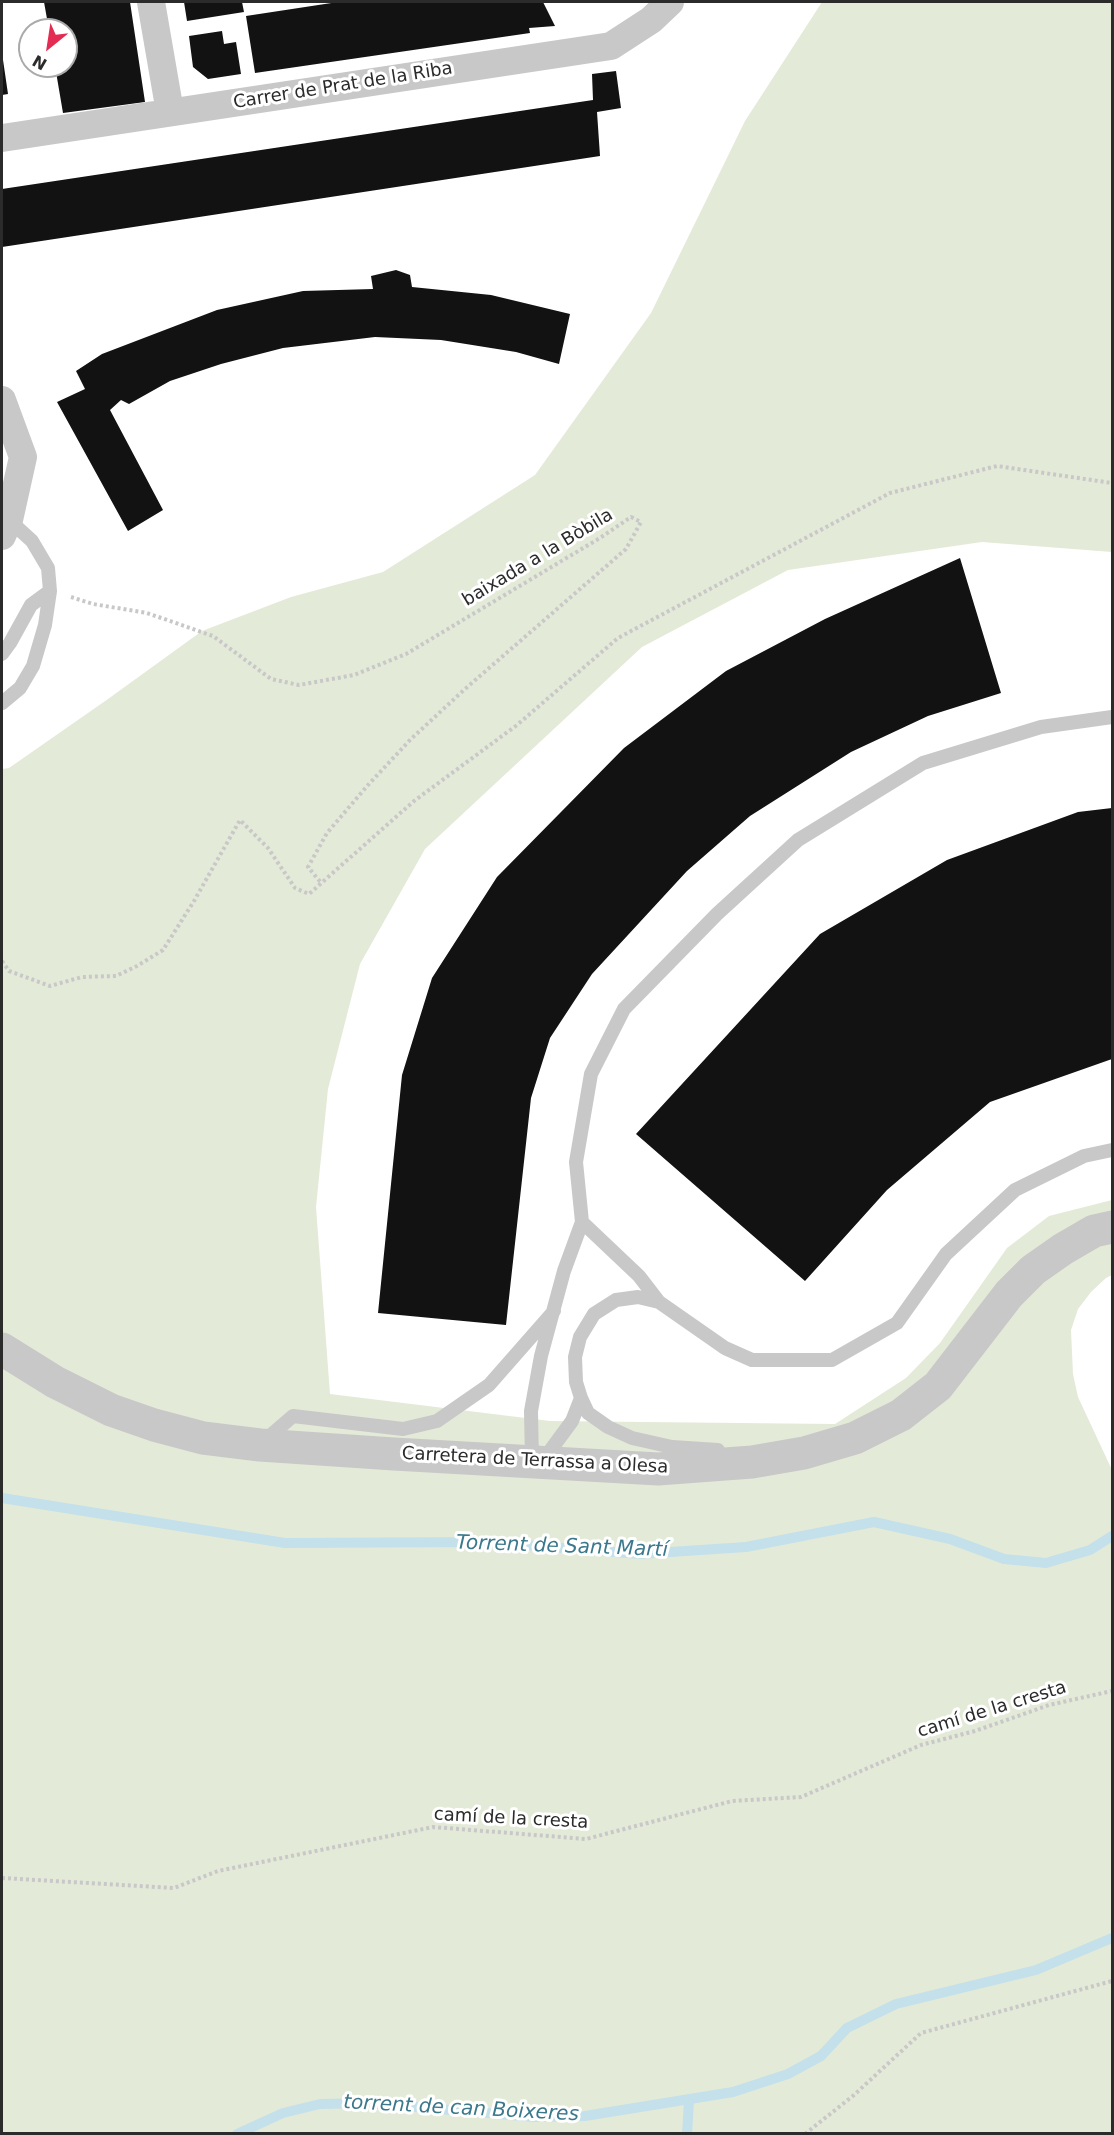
<!DOCTYPE html>
<meta charset="utf-8">
<style>
body{margin:0}
#map{position:relative;width:1114px;height:2135px;overflow:hidden;background:#fff;font-family:"DejaVu Sans",sans-serif}
canvas{display:block}
.frame{position:absolute;inset:0;border:3px solid #2b2b2b;pointer-events:none}
.north{position:absolute;left:18px;top:18px;width:60px;height:60px;box-sizing:border-box;background:#fff;border:2px solid #aaa;border-radius:50%;rotate:210deg;font-size:16px;font-weight:700;line-height:24px;text-align:center;color:#2b2b2b}
.north::after{content:'';display:block;margin:auto;width:21px;height:27px;background:#e42c53;clip-path:polygon(50% 0,100% 100%,50% 72%,0 100%)}
</style>
<div id="map">
<canvas width="1114" height="2135"></canvas>
<div class="frame"></div>
<div class="north">N</div>
</div>
<script>
const g = document.querySelector('canvas').getContext('2d');
g.lineJoin = 'round';
function fill(path, color) { g.fillStyle = color; g.fill(path, 'evenodd'); }
const shape = rows => new Path2D(rows.map(r => 'M' + r).join(''));
function strokePath(path, color, width, dash) { g.strokeStyle = color; g.lineWidth = width; g.lineCap = dash ? 'butt' : 'round'; g.setLineDash(dash || []); g.stroke(path); }
function drawText(font, color, halo, rows, align = 'center') {
  g.font = font + ' "DejaVu Sans",sans-serif'; g.lineWidth = 6; g.setLineDash([]); g.textBaseline = 'middle'; g.strokeStyle = halo; g.fillStyle = color; for (const [text, x, y, turn = 0] of rows) {
    g.save(); g.translate(x, y); g.rotate((+turn || 0) * Math.PI / 180); g.textAlign = isNaN(turn) ? turn : align; if (halo) g.strokeText(text, 0, 0); g.fillText(text, 0, 0); g.restore();
  }
}
const green = shape([
 [822,2,1112,2,1112,552,982,542,788,570,642,647,425,849,360,964,328,1089,316,1207,330,1394,550,1421,835,1424,906,1378,940,1343,1007,1248,1049,1216,1112,1200,1112,1275,1106,1278,1091,1292,1078,1309,1071,1330,1073,1374,1078,1397,1112,1470,1112,2133,2,2134,2,769,9,768,108,699,202,631,291,597,383,572,535,475,651,313,745,121]
]);
const stream = shape([
 [2,1498,285,1543,486,1542,640,1554,746,1547,874,1522,950,1539,1004,1559,1046,1563,1090,1550,1112,1536],
 [237,2134,283,2113,320,2104,367,2103,535,2117,585,2116,733,2092,788,2074,821,2056,847,2028,896,2004,1036,1970,1112,1938],
 [687,2134,689,2101]
]);
const building = shape([
 [44,2,130,2,145,102,63,113,55,66,66,66,66,30,49,30],
 [184,2,242,2,244,12,187,21],
 [338,2,543,2,555,26,529,28,530,33,255,73,246,16],
 [222,31,224,44,236,42,241,74,208,79,193,67,189,36],
 [2,53,8,94,2,95],
 [616,71,621,108,597,112,600,156,2,247,2,189,593,100,592,74],
 [396,270,410,275,412,287,491,295,570,314,559,364,516,352,441,340,375,337,283,348,221,364,170,381,129,404,121,400,110,410,163,510,128,531,57,402,85,389,76,371,102,354,217,310,303,291,373,289,371,276],
 [960,558,1001,693,928,716,851,752,750,816,687,871,592,974,550,1038,531,1098,506,1325,378,1313,402,1075,432,978,497,877,624,748,726,671,825,619],
 [1112,808,1112,1059,990,1102,887,1190,805,1281,636,1134,820,934,947,860,1078,812]
]);
const path = shape([
 [71,597,93,604,147,613,213,636,271,679,299,685,354,675,406,654,600,538,631,517,641,522,626,549,465,689,411,739,368,785,327,833,308,867,322,884],
 [2,961,9,971,50,986,82,977,116,976,137,966,163,950,194,901,240,820,268,848,295,888,309,894,414,801,517,725,618,638,890,493,997,466,1112,483],
 [2,1878,174,1888,218,1871,433,1827,586,1839,732,1801,801,1797,921,1745,975,1731,1049,1705,1112,1691],
 [805,2134,854,2095,921,2033,1112,1981]
]);
const service = shape([
 [2,654,10,643,31,605,50,591],
 [2,703,20,688,33,666,45,625,50,591,48,568,32,541,9,520],
 [1112,717,1041,727,923,763,798,840,717,914,624,1009,591,1074,576,1162,582,1222,639,1276,659,1302,725,1348,752,1360,832,1360,897,1323,946,1254,1015,1190,1084,1156,1112,1150],
 [659,1302,638,1297,616,1300,594,1314,580,1337,575,1357,576,1382,581,1398,588,1413,608,1427,632,1438,672,1447,718,1450],
 [264,1441,293,1416,403,1429,437,1421,489,1385,554,1311],
 [544,1459,572,1421,581,1398],
 [532,1461,531,1411,541,1356,564,1271,582,1222]
]);
const minor = shape([
 [151,2,170,112],
 [2,138,611,46,651,20,670,2],
 [2,400,23,457,9,520,2,536]
]);
const tertiary = shape([
 [2,1349,55,1382,111,1410,154,1425,203,1438,260,1445,394,1454,658,1469,752,1462,804,1453,855,1438,901,1415,938,1386,1009,1294,1033,1270,1063,1249,1094,1231,1112,1227]
]);
const streetNames = [
 ["Carrer de Prat de la Riba",343,86,-9],
 ["baixada a la Bòbila",538,558,-31],
 ["Carretera de Terrassa a Olesa",535,1461,3],
 ["camí de la cresta",992,1710,-17],
 ["camí de la cresta",511,1819,3]
];
const waterNames = [
 ["Torrent de Sant Martí",562,1547,2],
 ["torrent de can Boixeres",461,2109,3]
];
fill(green, '#e4ead8');
strokePath(stream, '#c4e0ea', 10);
fill(building, '#121212');
strokePath(path, '#c8c8c8', 4, [3, 3]);
strokePath(service, '#c8c8c8', 14);
strokePath(minor, '#c8c8c8', 28);
strokePath(tertiary, '#c8c8c8', 33);
drawText('18px', '#2b2b2b', '#fff', streetNames);
drawText('italic 20px', '#3b788c', '#fff', waterNames);
</script>
